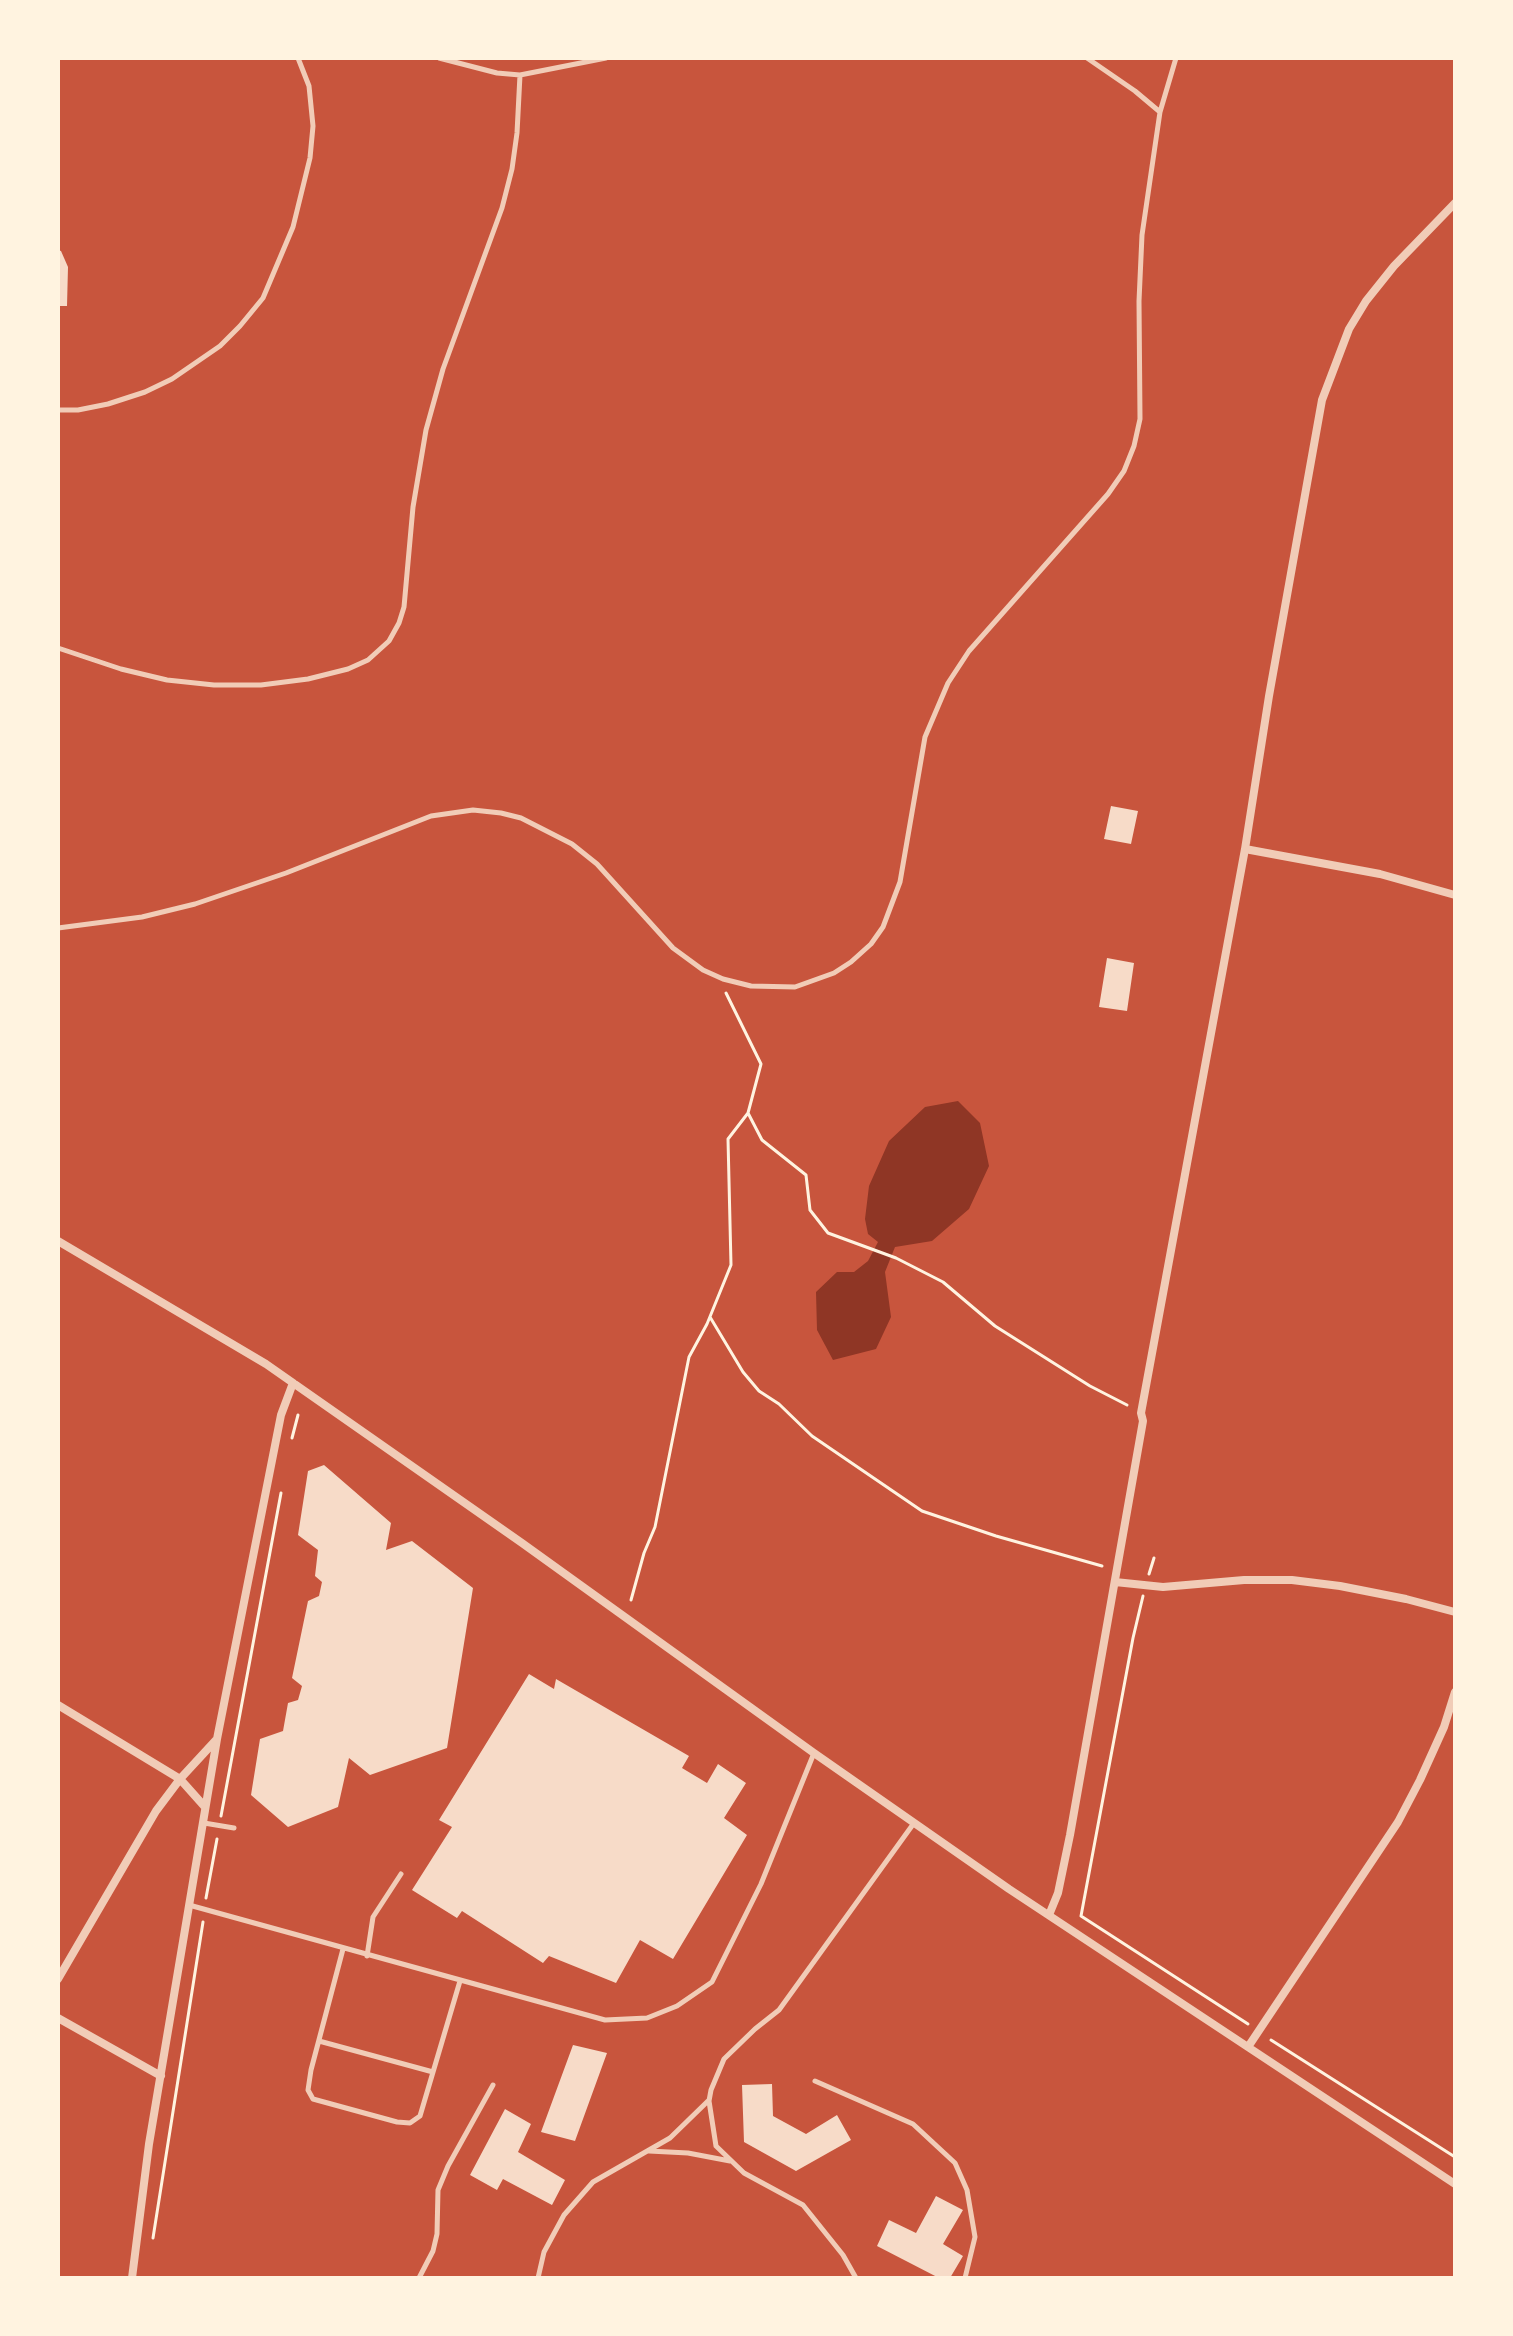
<!DOCTYPE html>
<style>
body{margin:0}
#map{position:relative;width:1513px;height:2336px;overflow:hidden;background:#c8553d;font-family:"Alegreya Sans",sans-serif}
canvas{display:block}
.frame{position:absolute;inset:0;border:60px solid #fff3e0;pointer-events:none}
</style>
<div id="map">
<canvas width="1513" height="2336"></canvas>
<div class="frame"></div>
</div>
<script>
const g = document.querySelector('canvas').getContext('2d');
g.lineJoin = 'round';
function fill(path, color) { g.fillStyle = color; g.fill(path, 'evenodd'); }
const shape = rows => new Path2D(rows.map(r => 'M' + r).join(''));
function strokePath(path, color, width, dash) { g.strokeStyle = color; g.lineWidth = width; g.lineCap = dash ? 'butt' : 'round'; g.setLineDash(dash || []); g.stroke(path); }
const water = shape([
 [958,1101,980,1123,989,1166,969,1209,932,1241,895,1247,885,1272,891,1317,876,1349,833,1360,817,1330,816,1292,837,1272,854,1272,868,1261,878,1242,868,1234,865,1219,869,1186,889,1141,925,1107]
]);
const building = shape([
 [58,250,61,251,68,267,67,306,58,306],
 [1111,806,1138,811,1131,844,1104,839],
 [1107,958,1134,963,1127,1011,1099,1007],
 [324,1465,391,1523,386,1550,412,1541,473,1588,447,1748,370,1775,349,1758,338,1807,288,1827,251,1795,260,1739,283,1731,288,1703,298,1700,302,1686,292,1678,308,1601,319,1596,322,1582,315,1576,318,1550,298,1535,308,1471],
 [529,1674,554,1689,556,1679,689,1756,682,1768,707,1783,718,1764,746,1783,724,1818,747,1835,673,1959,640,1940,616,1983,549,1956,543,1963,462,1911,457,1918,412,1890,452,1827,439,1820],
 [573,2045,607,2053,575,2141,541,2132],
 [772,2084,773,2116,806,2134,837,2115,851,2140,796,2171,744,2142,742,2085],
 [505,2109,531,2124,518,2152,565,2180,552,2205,503,2179,497,2190,470,2175],
 [936,2196,963,2210,943,2244,963,2256,950,2278,939,2278,877,2246,889,2220,916,2233]
]);
const path = shape([
 [726,993,761,1064,748,1113,762,1140,806,1175,810,1210,828,1233,896,1258,943,1282,995,1326,1090,1386,1127,1405],
 [710,1317,743,1372,759,1391,779,1404,812,1436,922,1511,996,1536,1102,1566],
 [292,1438,298,1415],
 [1149,1574,1154,1558],
 [1143,1596,1133,1638,1081,1916,1248,2024],
 [631,1600,644,1553,655,1527,689,1357,707,1324,731,1265,728,1139,748,1113],
 [221,1816,281,1493],
 [206,1898,217,1839],
 [1271,2040,1455,2157],
 [153,2238,203,1922]
]);
const service = shape([
 [439,58,497,73,520,75,606,58],
 [1087,58,1135,91,1160,112],
 [58,410,78,410,108,404,145,392,172,379,220,346,240,326,263,298,293,227,310,158,313,126,309,86,298,58],
 [58,648,121,669,167,680,214,685,261,685,308,679,348,669,368,660,389,641,399,623,404,607,413,507,426,430,443,369,502,208,512,169,517,133,520,75],
 [58,928,142,917,195,904,286,873,431,816,473,810,501,813,521,818,572,844,597,864,673,948,703,970,723,979,751,986,795,987,834,973,851,962,871,944,883,927,900,882,925,737,948,683,969,651,1108,494,1124,471,1134,446,1140,419,1139,301,1142,235,1160,112,1176,58],
 [204,1823,234,1828],
 [189,1905,605,2020,647,2018,677,2006,712,1982,761,1884,814,1753],
 [343,1949,311,2070,308,2090,313,2099,397,2122,410,2123,420,2116,460,1981],
 [367,1956,373,1917,401,1874],
 [319,2041,433,2072],
 [815,2081,913,2124,955,2163,967,2190,975,2237,965,2278],
 [649,2151,688,2153,730,2161],
 [419,2278,433,2251,437,2234,438,2190,448,2166,493,2085],
 [538,2278,544,2252,564,2215,593,2182,670,2138,708,2101],
 [856,2278,843,2255,803,2205,744,2173,716,2146,709,2101,711,2090,724,2059,755,2029,779,2010,914,1823]
]);
const minor = shape([
 [1245,849,1380,874,1455,895],
 [58,1241,266,1364,522,1543,814,1753,1009,1889,1455,2184],
 [1115,1582,1163,1587,1244,1580,1292,1580,1340,1586,1406,1599,1455,1612],
 [58,1705,180,1779,205,1807],
 [1049,1915,1058,1893,1070,1835,1143,1421,1141,1413,1245,849,1269,696,1322,400,1349,329,1366,301,1394,266,1455,203],
 [58,1979,156,1811,180,1779,216,1740],
 [58,2018,161,2076],
 [1248,2047,1398,1822,1420,1780,1444,1727,1455,1692],
 [132,2278,149,2144,217,1739,281,1415,293,1383]
]);
fill(water, '#8f3625');
fill(building, '#f7dbc8');
strokePath(path, '#fff3e0', 3);
strokePath(service, '#f1ccb7', 5);
strokePath(minor, '#f1ccb7', 8);
</script>
